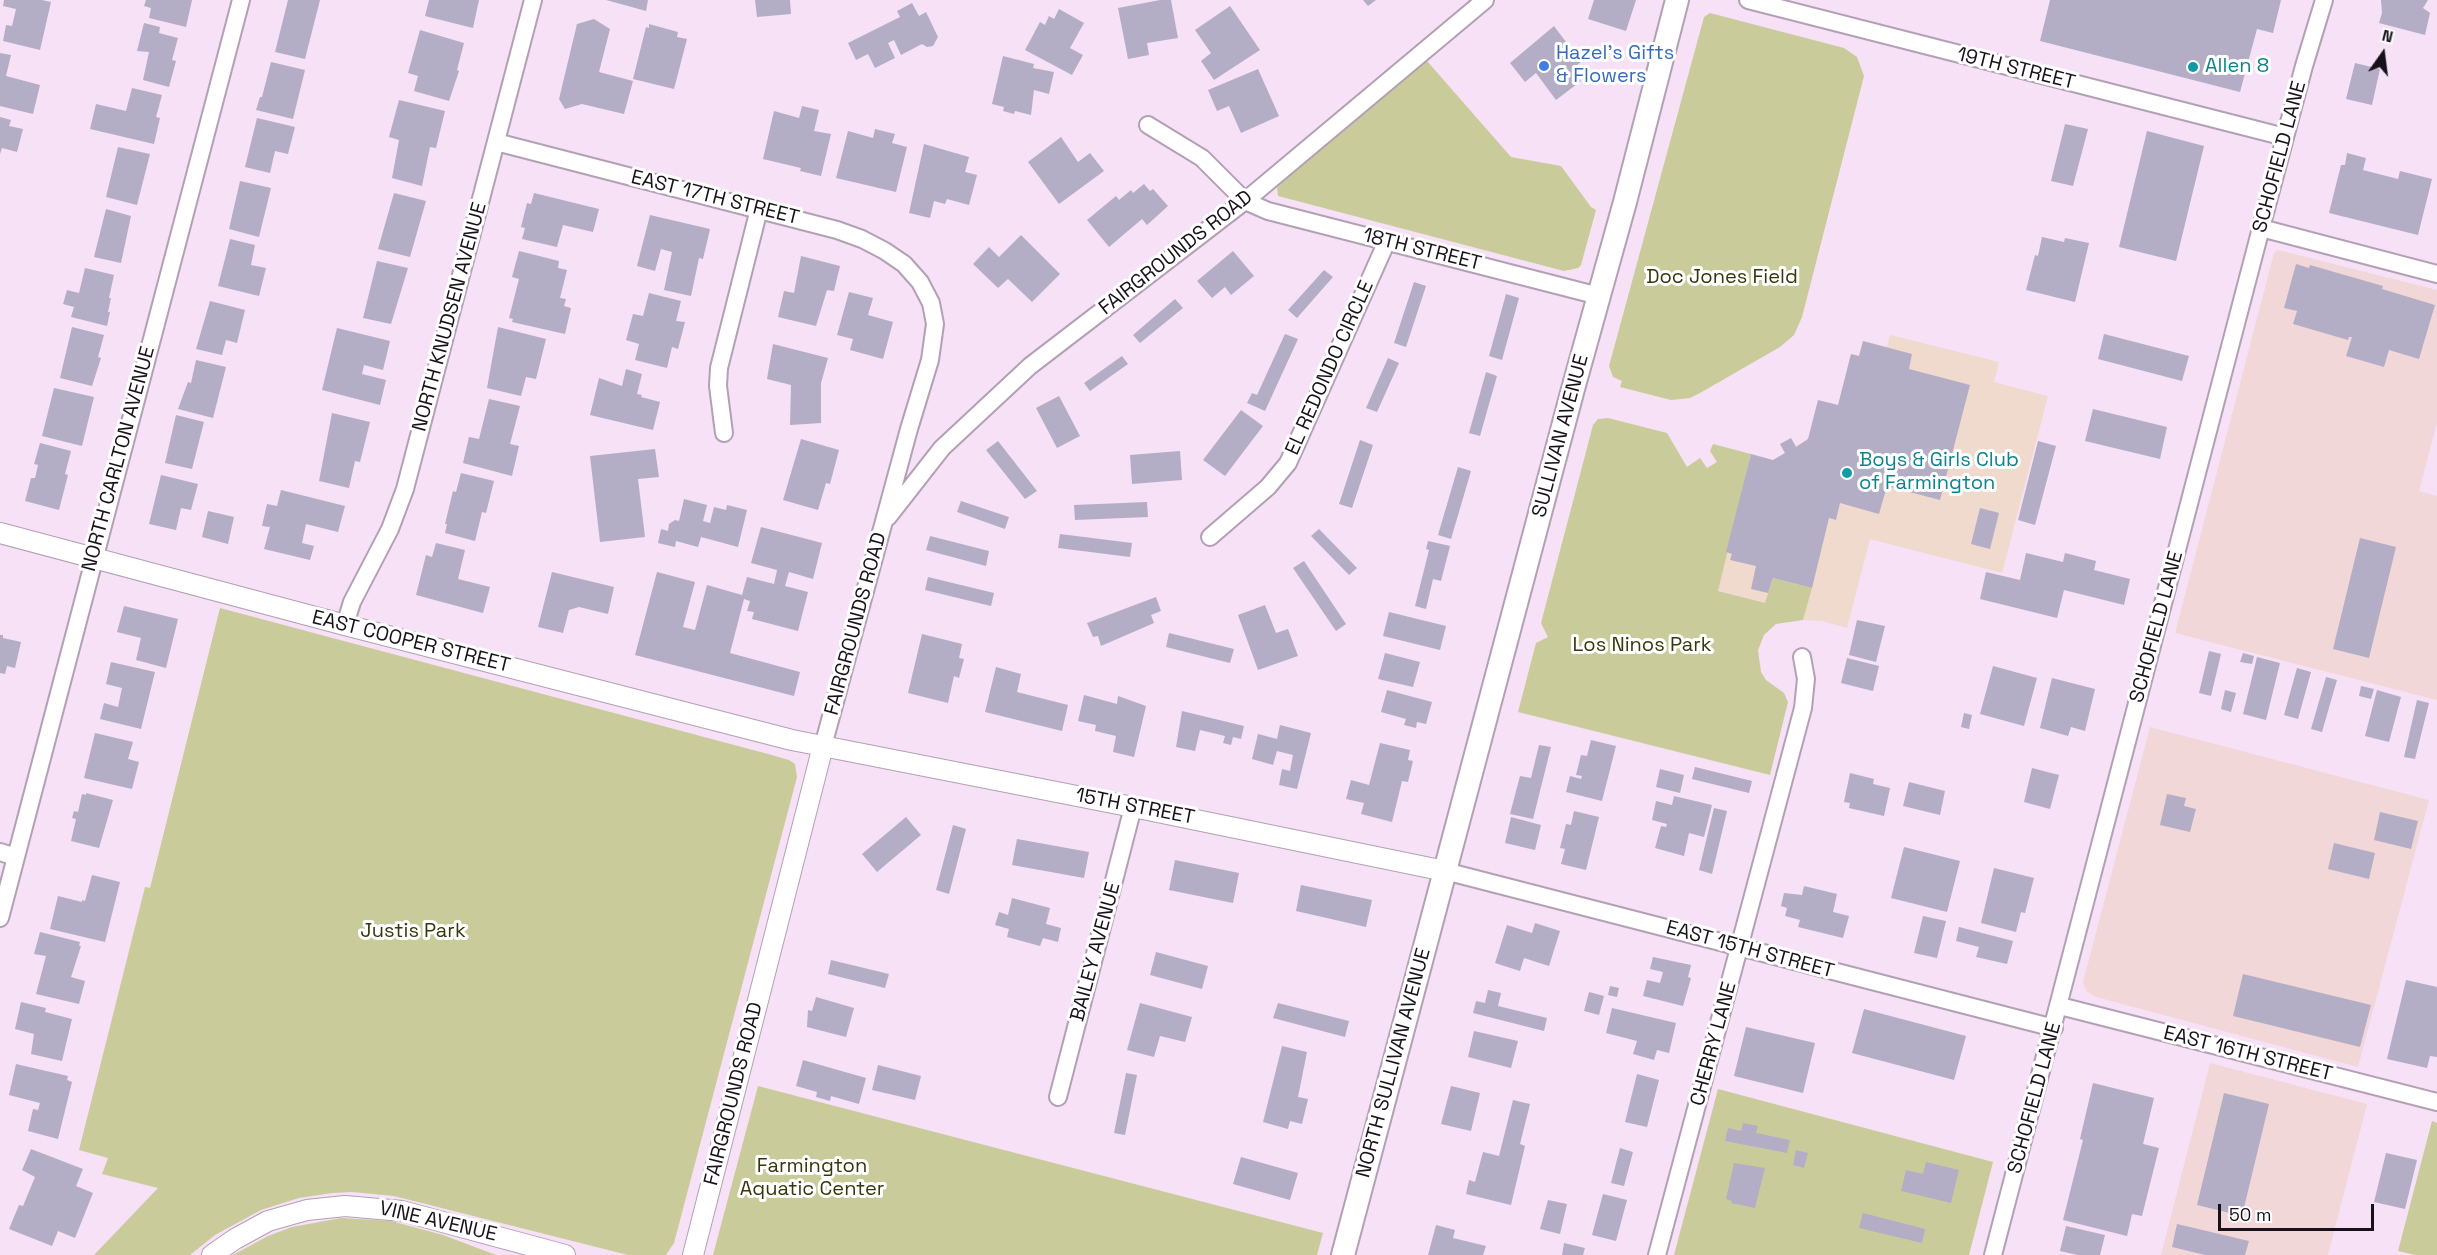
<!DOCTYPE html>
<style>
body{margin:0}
#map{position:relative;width:2437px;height:1255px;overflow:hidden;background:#f6e1f6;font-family:"Space Grotesk",sans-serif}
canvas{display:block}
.north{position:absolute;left:2353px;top:24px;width:60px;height:60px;-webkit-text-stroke:4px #fff;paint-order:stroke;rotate:14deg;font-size:16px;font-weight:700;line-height:24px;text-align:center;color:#181119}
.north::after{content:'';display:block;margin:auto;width:21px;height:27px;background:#181119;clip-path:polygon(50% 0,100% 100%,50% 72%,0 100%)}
.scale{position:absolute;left:2218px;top:1204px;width:156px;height:27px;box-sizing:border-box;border:3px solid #181119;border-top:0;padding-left:8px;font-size:18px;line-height:21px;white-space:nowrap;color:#181119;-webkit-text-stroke:4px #fff;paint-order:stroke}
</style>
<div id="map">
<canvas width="2437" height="1255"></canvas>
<div class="north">N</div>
<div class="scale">50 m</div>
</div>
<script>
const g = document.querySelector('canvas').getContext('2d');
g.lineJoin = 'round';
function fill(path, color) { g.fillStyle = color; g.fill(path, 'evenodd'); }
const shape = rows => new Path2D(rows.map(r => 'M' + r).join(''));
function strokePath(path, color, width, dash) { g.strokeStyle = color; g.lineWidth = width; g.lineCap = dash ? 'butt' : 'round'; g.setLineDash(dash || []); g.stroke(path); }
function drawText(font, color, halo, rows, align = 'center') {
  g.font = font + ' "Space Grotesk",sans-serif'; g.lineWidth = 6; g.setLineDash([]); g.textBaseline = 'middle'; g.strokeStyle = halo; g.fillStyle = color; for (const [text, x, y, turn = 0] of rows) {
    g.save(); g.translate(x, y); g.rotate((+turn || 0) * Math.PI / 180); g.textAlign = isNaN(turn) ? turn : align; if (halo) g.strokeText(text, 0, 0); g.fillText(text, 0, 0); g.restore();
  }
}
const industrial = shape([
 [2278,250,2437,290,2437,423,2419,491,2437,496,2437,700,2175,633,2274,253],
 [2150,727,2429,800,2358,1067,2096,997,2087,992,2083,982],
 [2210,1063,2367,1104,2328,1255,2161,1255]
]);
const education = shape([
 [1890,335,1999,362,1994,382,2048,396,2002,573,1870,539,1847,628,1822,621,1803,620,1811,588,1766,604,1718,591,1726,552,1773,460,1785,453,1780,444,1791,438,1796,446,1808,439,1838,405,1851,354,1859,356,1863,341,1887,347]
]);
const green = shape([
 [1710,13,1844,48,1857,57,1864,76,1802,317,1794,335,1780,347,1700,393,1690,398,1671,400,1620,387,1622,381,1613,377,1609,366,1704,17],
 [1427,61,1511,157,1561,166,1591,207,1596,210,1581,265,1578,268,1564,271,1278,196,1277,188,1289,174],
 [1608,418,1667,433,1687,467,1700,458,1707,468,1717,462,1710,451,1713,444,1751,454,1718,591,1765,603,1773,578,1812,588,1803,620,1776,624,1764,635,1758,650,1761,672,1766,680,1784,693,1788,702,1770,775,1518,712,1536,643,1548,637,1541,623,1593,425,1598,419],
 [220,608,768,754,789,760,795,764,797,777,674,1243,666,1255,628,1255,394,1196,352,1192,332,1193,299,1198,261,1210,215,1235,190,1255,94,1255,158,1188,102,1174,108,1158,79,1150,145,887,150,888],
 [758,1086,1323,1233,1317,1255,713,1255],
 [1718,1089,1993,1162,1969,1255,1674,1255],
 [2432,1121,2437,1123,2437,1255,2415,1255,2398,1251],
 [341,1218,391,1221,443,1235,496,1255,233,1255,268,1236,292,1227]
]);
const building = shape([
 [4,0,42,0,51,2,40,50,3,41,6,25,12,26,16,9,3,6],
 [146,0,192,0,186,27,149,18,151,8,144,6],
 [288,0,320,0,305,59,275,52],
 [429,0,479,0,473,28,425,16],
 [606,0,648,0,646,11],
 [755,0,790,0,791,14,757,17],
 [1160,0,1171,0,1178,38,1147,43,1149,55,1128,59,1118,8],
 [1363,0,1376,0,1368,6],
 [1594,0,1636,0,1626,31,1588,19],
 [2050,0,2281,0,2273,33,2257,29,2240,92,2040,41],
 [2381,0,2428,0,2423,8,2430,13,2425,35,2379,23,2382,13],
 [912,3,919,16,926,12,938,37,933,46,927,47,922,44,901,55,894,40,888,43,895,58,875,68,868,54,856,60,848,43,900,17,897,11],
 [1230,6,1260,50,1214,80,1201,61,1211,53,1195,30],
 [1059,9,1084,23,1070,48,1083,55,1072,75,1025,50,1040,22,1045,25,1049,16,1054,19],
 [594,19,610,29,599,72,633,81,624,114,582,104,565,109,559,99,577,24],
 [144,23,160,27,159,33,178,38,172,60,176,61,169,87,143,80,149,52,137,51],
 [649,24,678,32,677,37,687,39,674,89,633,79,646,27,649,28],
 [1554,26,1581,62,1572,69,1581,81,1556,100,1536,73,1525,82,1510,63],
 [420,30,464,43,457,70,459,71,449,101,414,91,418,76,408,73],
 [0,53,11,55,6,76,40,85,33,114,0,106],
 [1003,56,1034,64,1033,68,1054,72,1049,94,1034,90,1031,115,1015,111,1014,114,1003,111,1004,107,992,104],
 [271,62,305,70,293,119,256,110,260,97,262,97],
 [2355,63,2380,69,2372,105,2346,99],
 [1258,69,1279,116,1241,133,1229,106,1217,111,1208,90],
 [132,88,162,95,156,117,160,118,154,144,90,129,96,104,126,111],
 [399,100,445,111,436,148,430,147,422,186,392,178,399,140,389,137],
 [802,106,819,110,814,131,831,134,821,176,800,171,801,168,763,159,774,111,799,118],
 [0,117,11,120,9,126,23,129,17,152,2,148,0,154],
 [257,118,295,127,288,154,275,151,270,173,245,167],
 [2065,124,2088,129,2073,186,2051,181],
 [875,129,895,134,892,143,907,147,896,192,836,178,848,131,873,138],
 [2147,131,2204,146,2176,261,2119,247],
 [1061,137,1078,162,1090,153,1104,171,1059,204,1028,162],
 [924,144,969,157,965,172,977,175,969,205,947,199,945,204,934,201,930,218,909,213],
 [118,147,150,154,137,205,106,197],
 [2347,153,2366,158,2363,170,2398,179,2400,171,2432,179,2418,235,2329,213,2341,165,2345,165],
 [240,181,271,188,259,237,229,229],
 [1144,184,1150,191,1153,189,1168,206,1147,225,1142,219,1109,247,1087,220,1116,196,1119,200,1131,190,1133,193],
 [394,193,426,201,410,257,378,249],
 [534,193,599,209,593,232,563,225,557,247,522,239,525,228,521,227,527,203,531,204],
 [106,209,131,216,121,263,94,257],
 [650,215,710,229,703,259,699,258,691,296,664,290,672,252,661,249,655,271,637,266],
 [1021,235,1060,274,1032,302,1008,279,998,288,973,264,989,247,999,257],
 [2042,237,2064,242,2065,238,2089,243,2075,302,2026,290,2035,255,2038,256],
 [230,239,255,245,251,265,266,268,259,296,218,286],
 [519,251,559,261,558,268,567,270,560,298,566,299,564,306,571,308,565,334,512,322,513,319,509,318,519,279,512,277],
 [1233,251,1254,276,1231,295,1225,287,1212,298,1197,281],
 [801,256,840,266,834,291,827,290,816,326,778,317,784,291,794,293],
 [377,261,408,268,391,324,363,318],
 [2296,264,2309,268,2310,265,2383,286,2382,289,2435,305,2419,359,2389,350,2384,367,2346,356,2352,337,2349,337,2348,340,2293,324,2297,311,2284,308],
 [85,268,114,275,109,298,111,298,108,312,110,312,107,326,71,317,74,307,63,304,67,290,79,293],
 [1324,270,1333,277,1297,318,1288,310],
 [1414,282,1426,286,1406,347,1394,343],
 [849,292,873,298,868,315,893,322,883,359,850,350,853,339,837,335],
 [649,293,681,301,676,321,685,322,678,349,672,347,667,368,635,360,639,344,626,340,633,314,643,316],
 [1506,294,1519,298,1502,360,1489,356],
 [1175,299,1183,308,1140,343,1133,335],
 [210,301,245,310,237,343,226,340,222,355,196,349],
 [72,327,104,335,98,357,101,358,92,386,60,378],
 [498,327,546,339,536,379,526,377,521,396,487,388],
 [337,328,390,341,383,370,364,365,362,374,386,380,380,405,322,390],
 [1285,334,1298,339,1265,411,1247,403,1252,393,1257,395],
 [2104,334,2189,356,2182,381,2098,359],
 [1863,341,1912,354,1909,369,1970,385,1940,500,1887,486,1879,514,1840,503,1836,520,1829,518,1812,588,1773,578,1768,593,1751,589,1756,566,1730,560,1732,554,1726,552,1751,454,1773,460,1785,453,1780,444,1791,438,1796,447,1808,439,1818,400,1838,405,1851,354,1859,356],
 [773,344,828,358,821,383,821,423,790,425,791,385,767,379],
 [1122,356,1128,364,1090,391,1084,383],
 [1388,358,1399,363,1377,412,1366,408],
 [196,360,226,367,213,418,178,409,188,382,191,383],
 [626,369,642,374,637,394,642,395,641,397,660,402,653,430,590,415,599,378,622,386],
 [1486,372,1497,376,1480,436,1469,433],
 [54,388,94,397,82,446,42,436],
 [1059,396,1080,436,1057,448,1036,408],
 [489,399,520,406,510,444,519,446,512,476,463,463,469,437,479,439],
 [2093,409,2167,427,2160,459,2085,441],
 [1241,410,1263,426,1225,476,1203,460],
 [332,413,370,422,360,462,355,461,349,488,319,481],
 [176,415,204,422,192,469,165,463],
 [801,439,839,450,830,484,826,483,818,510,783,500],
 [1360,440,1373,445,1352,508,1339,504],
 [998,441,1037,491,1025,499,986,450],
 [2038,441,2056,446,2035,525,2018,520],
 [40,443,71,451,65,474,68,475,59,510,25,501,31,478,35,478,38,465,34,464],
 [655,449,659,477,638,479,645,537,600,542,590,456],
 [1180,451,1182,480,1132,484,1130,455],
 [1458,467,1471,471,1451,539,1438,535],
 [461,473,494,481,486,513,482,512,475,541,445,533,447,524,445,524,453,491,456,492],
 [161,475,198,484,191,510,181,508,176,530,149,524],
 [281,490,345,506,338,532,306,524,302,543,314,546,310,560,264,549,270,527,262,526,267,504,277,506],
 [684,499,707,505,703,521,710,523,714,507,726,510,727,505,747,510,738,547,701,537,698,547,676,541,675,547,658,543,661,529,668,531,669,524,675,520,679,521],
 [961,501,1009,517,1005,529,957,512],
 [1147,502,1148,517,1075,520,1074,505],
 [1980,508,1999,513,1990,549,1971,544],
 [208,511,234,517,228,544,202,537],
 [761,527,822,543,813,579,789,572,785,586,808,592,798,631,752,619,754,612,747,611,750,601,744,599,730,653,800,672,794,696,635,655,657,572,695,582,683,627,695,630,707,585,742,595,747,577,774,584,777,570,751,563],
 [1319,529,1357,568,1349,575,1311,536],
 [1060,534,1132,543,1130,557,1058,548],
 [930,536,989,551,986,566,926,550],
 [2360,538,2396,547,2369,658,2333,649],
 [1428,541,1450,546,1441,581,1433,579,1426,609,1415,606,1429,550,1426,549],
 [436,543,465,550,458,579,490,587,483,613,416,595,426,555,432,557],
 [2026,553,2063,562,2065,553,2096,561,2094,570,2130,579,2124,605,2064,590,2057,618,1980,599,1986,572,2020,580],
 [1304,561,1346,624,1336,631,1293,568],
 [552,572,614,587,608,614,579,607,569,610,563,633,538,627],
 [928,577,994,593,991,606,925,590],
 [1156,597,1161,611,1151,615,1154,623,1101,646,1098,636,1093,637,1087,623],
 [1265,605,1276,633,1288,629,1298,656,1258,670,1238,615],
 [124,606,178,619,166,668,136,660,141,638,117,632],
 [1389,612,1446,626,1440,650,1383,636],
 [1857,620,1885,626,1876,662,1849,655],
 [1169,633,1234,649,1230,663,1166,647],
 [922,634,962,644,959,658,964,659,959,678,954,676,948,703,908,693],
 [0,635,3,635,3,638,21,642,15,668,7,666,5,674,0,673],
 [2209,651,2221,654,2211,696,2199,693],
 [1385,653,1420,662,1413,687,1378,679],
 [2243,653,2254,656,2252,664,2240,662],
 [2257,657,2280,663,2266,720,2243,714],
 [1847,658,1879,666,1873,691,1841,683],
 [111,662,155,672,141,729,100,719,104,703,118,707,122,688,106,684],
 [1993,666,2037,678,2024,726,1980,714],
 [996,667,1021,674,1017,692,1068,705,1062,731,985,712],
 [2297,668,2311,672,2298,719,2284,715],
 [2326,677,2337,680,2322,732,2311,729],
 [2052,678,2095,689,2085,731,2071,727,2068,736,2040,728],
 [2361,686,2374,689,2371,699,2359,696],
 [1387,690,1432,702,1426,724,1417,722,1416,728,1404,725,1406,719,1381,712],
 [2225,690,2236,693,2231,712,2221,709],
 [2377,690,2401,697,2389,742,2365,736],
 [1084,695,1117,704,1118,696,1146,706,1134,757,1113,752,1116,736,1095,731,1096,725,1078,721],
 [2417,700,2429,703,2415,759,2404,757],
 [1182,711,1244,726,1241,739,1233,737,1231,745,1223,743,1225,736,1200,730,1195,751,1176,747],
 [1964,713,1972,715,1969,729,1961,727],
 [1280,725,1311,733,1297,789,1279,785,1282,769,1290,771,1293,755,1277,751,1273,765,1252,759,1258,734,1277,739],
 [95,733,133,742,128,759,139,762,132,789,84,778],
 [1591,740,1616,746,1602,801,1566,792,1570,776,1581,779,1582,776,1576,775,1581,755,1587,756],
 [1380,743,1410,750,1408,760,1413,761,1408,782,1402,781,1392,822,1361,814,1364,803,1346,799,1351,780,1369,785],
 [1539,745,1551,747,1533,819,1510,814,1520,776,1531,778],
 [1695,767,1752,781,1749,793,1692,779],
 [2032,768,2059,775,2050,809,2024,802],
 [1660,769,1684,775,1680,793,1656,787],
 [1850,773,1874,779,1873,784,1890,788,1884,816,1849,808,1850,803,1844,802],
 [1909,782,1945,791,1940,815,1903,806],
 [86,793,113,800,99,848,71,841,76,819,72,818,74,811,78,812,82,794,86,795],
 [2167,794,2186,798,2184,806,2196,809,2190,832,2160,825],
 [1674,796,1712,805,1704,837,1689,833,1684,856,1655,848,1661,826,1666,827,1667,824,1652,820,1656,801,1672,805],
 [1714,808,1727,811,1712,874,1699,870],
 [1574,811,1599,817,1586,870,1561,864,1565,849,1560,848,1566,824,1571,825],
 [2380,812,2418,821,2411,849,2374,840],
 [906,817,921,835,877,872,862,854],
 [1511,817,1541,825,1535,850,1505,843],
 [953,825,966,829,949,894,936,890],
 [1017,839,1089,852,1084,878,1012,865],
 [2334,843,2375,853,2369,879,2328,869],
 [1904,847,1960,861,1947,912,1891,898],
 [1175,860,1239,873,1233,903,1169,890],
 [1994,868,2034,878,2025,913,2021,912,2016,932,1981,923],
 [92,875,120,882,105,942,50,929,58,896,82,902,82,900,85,901],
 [1301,885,1372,900,1366,927,1296,911],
 [1804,886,1837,894,1833,912,1849,916,1843,938,1798,927,1800,920,1785,916,1787,908,1781,906,1784,893,1802,895],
 [1012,898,1050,908,1046,924,1061,928,1058,942,1043,938,1040,946,1007,937,1009,929,995,925,999,912,1008,915],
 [1923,916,1946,921,1937,958,1914,953],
 [1535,923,1560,931,1549,966,1524,958,1520,971,1495,963,1507,925,1532,933],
 [1959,927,2013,941,2007,964,1976,957,1979,947,1956,941],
 [40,932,80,942,79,946,81,946,71,977,85,981,79,1004,36,994,46,956,34,954],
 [1156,952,1208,966,1202,989,1150,975],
 [1653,957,1691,965,1688,977,1691,978,1683,1006,1643,996,1647,980,1660,983,1663,972,1650,969],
 [831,960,889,974,885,988,828,974],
 [2243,974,2371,1005,2360,1047,2233,1016],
 [2406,980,2437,987,2437,1057,2430,1056,2427,1068,2387,1059],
 [1610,986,1619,988,1617,997,1608,995],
 [1488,990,1501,993,1498,1006,1547,1018,1544,1031,1473,1013,1476,1001,1485,1003],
 [1589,992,1604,996,1599,1015,1584,1011],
 [816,997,854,1008,846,1037,807,1027,808,1010,812,1011],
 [21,1002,46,1008,45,1012,72,1019,62,1061,31,1054,34,1034,15,1029],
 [1140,1003,1192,1017,1185,1042,1160,1036,1154,1057,1127,1050],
 [1278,1003,1349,1021,1345,1037,1273,1018],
 [1612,1008,1676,1023,1669,1053,1657,1050,1654,1060,1633,1054,1637,1041,1606,1033],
 [1864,1009,1966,1036,1954,1080,1852,1053],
 [1746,1027,1815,1043,1803,1093,1734,1076],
 [1474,1031,1518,1041,1511,1068,1468,1057],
 [1282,1046,1307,1052,1298,1097,1308,1099,1302,1124,1290,1121,1288,1129,1263,1122],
 [803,1060,866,1078,859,1104,831,1096,830,1101,816,1097,817,1092,796,1086],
 [16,1064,68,1076,67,1080,72,1082,58,1139,28,1131,33,1109,38,1110,40,1103,9,1095],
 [878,1065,921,1076,915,1100,872,1090],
 [1126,1073,1137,1075,1125,1135,1114,1133],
 [1637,1074,1659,1080,1647,1127,1625,1122],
 [2093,1083,2154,1098,2143,1144,2159,1148,2142,1216,2132,1214,2127,1236,2063,1220,2083,1140,2080,1139],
 [1451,1086,1480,1093,1471,1131,1441,1124],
 [2224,1093,2269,1104,2242,1216,2197,1205],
 [1513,1100,1530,1104,1520,1144,1525,1146,1511,1205,1466,1194,1469,1180,1475,1182,1483,1152,1499,1156],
 [1743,1123,1758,1126,1756,1133,1790,1140,1787,1153,1725,1141,1728,1128,1741,1131],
 [1620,1148,1633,1152,1624,1186,1611,1183],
 [31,1149,83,1169,76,1186,93,1193,75,1238,58,1231,52,1246,9,1229,19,1205,23,1206,35,1177,22,1170],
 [1796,1150,1808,1153,1804,1168,1793,1165],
 [2386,1153,2417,1160,2405,1209,2374,1202],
 [1241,1157,1298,1173,1290,1200,1233,1184],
 [1926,1162,1959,1170,1951,1203,1901,1191,1906,1170,1923,1174],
 [1734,1163,1765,1168,1755,1208,1731,1203,1732,1201,1726,1199],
 [1603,1194,1627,1200,1616,1241,1592,1235],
 [1548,1200,1567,1204,1560,1234,1540,1229],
 [1863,1213,1925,1229,1922,1243,1859,1228],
 [2177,1224,2249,1241,2245,1255,2205,1255,2172,1247],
 [1436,1225,1455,1230,1453,1238,1486,1246,1483,1255,1428,1255],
 [2066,1226,2105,1235,2100,1255,2078,1255,2060,1251],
 [1564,1243,1585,1248,1583,1255,1562,1255]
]);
const minor = shape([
 [1748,0,2285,137],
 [1148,125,1202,158,1245,201,1268,211,1599,296],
 [496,142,837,230,862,239,885,251,904,264,920,282,931,303,935,324,930,360,909,429,823,746],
 [2261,228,2437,274],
 [724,433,718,386,719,368,759,209],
 [888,517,942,448,1030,366,1245,201,1485,0],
 [1210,537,1268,487,1288,463,1387,241],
 [345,625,352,602,390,529,405,489,533,0],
 [0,852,16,857],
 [1445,871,2054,1028],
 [0,918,241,0],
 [2060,1006,2437,1102],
 [1058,1097,1133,807],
 [1657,1255,1803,708,1806,679,1802,657],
 [1993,1255,2261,228,2304,66,2324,0]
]);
const tertiary = shape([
 [0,533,345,625,792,740,1133,807,1445,871],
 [212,1255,235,1239,268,1221,307,1210,345,1206,402,1211,565,1255],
 [693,1255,823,746]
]);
const secondary = shape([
 [1343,1255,1573,389,1625,202,1677,0]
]);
const markers = [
 [1544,66,6,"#3f7fe0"],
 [2193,67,6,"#0f9aa8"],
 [1847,473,6,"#0f9aa8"]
];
const shopNames = [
 ["Hazel's Gifts",1556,54],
 ["& Flowers",1556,77]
];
const cultureNames = [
 ["Allen 8",2205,67],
 ["Boys & Girls Club",1859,461],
 ["of Farmington",1859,484]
];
const streetNames = [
 ["19TH STREET",2016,69,14],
 ["SCHOFIELD LANE",2280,157,-75],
 ["EAST 17TH STREET",715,198,14],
 ["18TH STREET",1422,250,14],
 ["FAIRGROUNDS ROAD",1176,253,-38],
 ["NORTH KNUDSEN AVENUE",450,317,-75],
 ["EL REDONDO CIRCLE",1330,368,-66],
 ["SULLIVAN AVENUE",1561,436,-75],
 ["NORTH CARLTON AVENUE",119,459,-75],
 ["FAIRGROUNDS ROAD",856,624,-75],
 ["SCHOFIELD LANE",2157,627,-75],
 ["EAST COOPER STREET",411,642,14],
 ["15TH STREET",1135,807,11],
 ["EAST 15TH STREET",1750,950,15],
 ["BAILEY AVENUE",1096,952,-75],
 ["CHERRY LANE",1714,1044,-75],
 ["EAST 16TH STREET",2248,1054,14],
 ["NORTH SULLIVAN AVENUE",1394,1063,-75],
 ["FAIRGROUNDS ROAD",734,1094,-76],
 ["SCHOFIELD LANE",2035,1098,-75],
 ["VINE AVENUE",438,1222,13]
];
const parkNames = [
 ["Doc Jones Field",1722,278],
 ["Los Ninos Park",1642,646],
 ["Justis Park",413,932],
 ["Farmington",812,1167],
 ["Aquatic Center",812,1190]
];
fill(industrial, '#f2d7d9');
fill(education, '#f0dacd');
fill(green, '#c9cc9a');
fill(building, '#b4adc6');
strokePath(minor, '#b3a0b4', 20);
strokePath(tertiary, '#b3a0b4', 22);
strokePath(secondary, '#b3a0b4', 26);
strokePath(minor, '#fff', 16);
strokePath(tertiary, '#fff', 20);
strokePath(secondary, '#fff', 22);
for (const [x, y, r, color] of markers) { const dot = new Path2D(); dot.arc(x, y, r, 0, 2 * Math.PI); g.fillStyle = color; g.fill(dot); strokePath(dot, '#fff', 2); }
drawText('20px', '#366cbe', '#fff', shopNames, 'left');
drawText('20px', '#0d838f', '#fff', cultureNames, 'left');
drawText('20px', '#181119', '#fff', streetNames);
drawText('20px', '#36370b', '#fff', parkNames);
</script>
